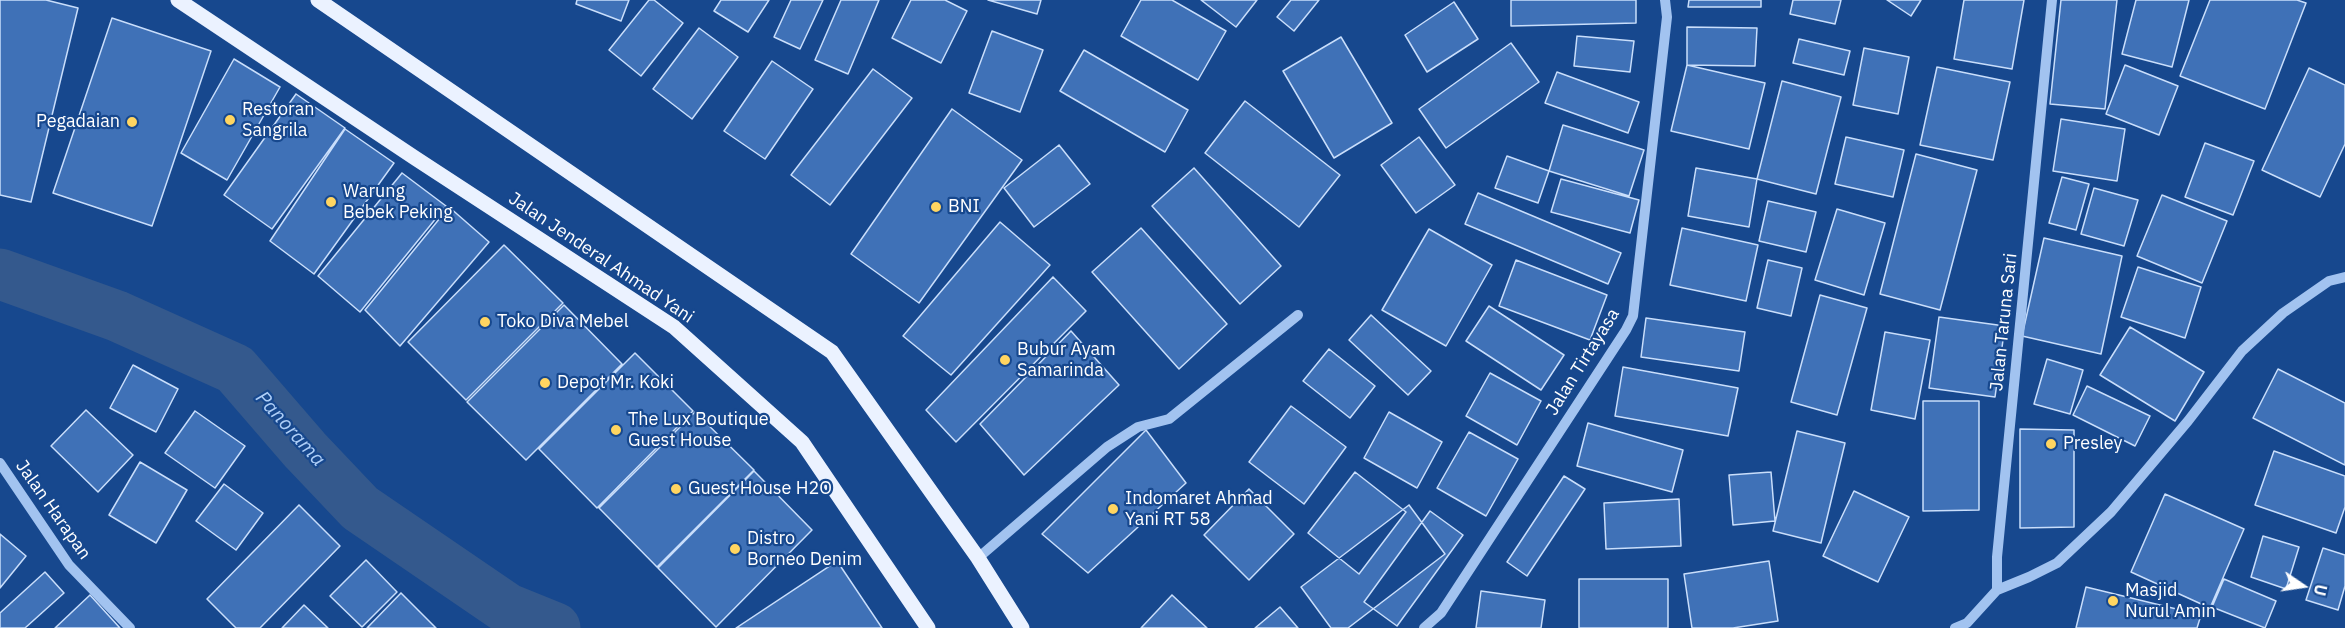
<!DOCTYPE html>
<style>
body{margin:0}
#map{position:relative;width:2345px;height:628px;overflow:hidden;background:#17488e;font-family:"IBM Plex Sans",sans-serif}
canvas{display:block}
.north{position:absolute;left:2273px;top:556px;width:60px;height:60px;-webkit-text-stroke:4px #17488e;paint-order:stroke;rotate:103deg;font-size:16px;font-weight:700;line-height:24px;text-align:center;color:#fff}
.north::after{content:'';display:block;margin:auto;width:21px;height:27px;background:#fff;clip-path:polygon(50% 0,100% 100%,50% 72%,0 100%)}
</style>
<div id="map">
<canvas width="2345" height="628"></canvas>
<div class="north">U</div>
</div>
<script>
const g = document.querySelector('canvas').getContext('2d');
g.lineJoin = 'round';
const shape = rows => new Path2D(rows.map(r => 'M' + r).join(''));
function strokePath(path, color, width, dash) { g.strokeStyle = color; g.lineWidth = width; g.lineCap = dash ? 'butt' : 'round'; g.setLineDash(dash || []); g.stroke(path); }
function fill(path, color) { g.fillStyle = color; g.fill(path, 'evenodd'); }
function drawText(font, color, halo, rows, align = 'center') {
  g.font = font + ' "IBM Plex Sans",sans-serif'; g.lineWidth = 4.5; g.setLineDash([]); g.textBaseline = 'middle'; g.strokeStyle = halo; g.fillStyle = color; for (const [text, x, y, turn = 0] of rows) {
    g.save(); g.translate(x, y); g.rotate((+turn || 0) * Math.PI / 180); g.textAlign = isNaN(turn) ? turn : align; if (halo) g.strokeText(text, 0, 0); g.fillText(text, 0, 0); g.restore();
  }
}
const canal = shape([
 [0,274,117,316,235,369,305,450,360,508,508,609,555,628]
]);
const building = shape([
 [0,0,46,0,78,8,31,202,0,195,0,0],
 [577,0,629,0,621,21,576,4,577,0],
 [649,0,654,0,683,23,641,76,609,50,649,0],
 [721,0,769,0,748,32,714,11,721,0],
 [791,0,823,0,800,49,774,37,791,0],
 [841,0,879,0,848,74,815,60,841,0],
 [911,0,945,0,967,11,941,63,892,38,911,0],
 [988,0,1041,0,1037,14,988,0],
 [1141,0,1172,0,1226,31,1198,80,1121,36,1141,0],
 [1201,0,1257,0,1236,27,1201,0],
 [1291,0,1319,0,1294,31,1277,17,1291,0],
 [1511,0,1636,0,1636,23,1511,26,1511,0],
 [1689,0,1761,0,1761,7,1688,7,1689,0],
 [1793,0,1841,0,1835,24,1790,14,1793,0],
 [1887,0,1921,0,1911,16,1887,0],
 [1964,0,2024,0,2012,69,1954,59,1964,0],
 [2061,0,2117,0,2105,109,2050,104,2061,0],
 [2136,0,2189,0,2172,67,2122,54,2136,0],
 [2210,0,2297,0,2306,3,2265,109,2180,76,2210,0],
 [1454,2,1478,39,1427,72,1405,35,1454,2],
 [112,18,211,51,152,226,53,193,112,18],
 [1687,27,1757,28,1755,66,1687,65,1687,27],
 [699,28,738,57,692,119,653,89,699,28],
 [992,31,1043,50,1020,112,969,93,992,31],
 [1577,36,1634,41,1630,72,1574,66,1577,36],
 [1341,37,1392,123,1334,158,1283,71,1341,37],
 [1799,39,1850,51,1844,75,1793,63,1799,39],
 [1511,43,1539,82,1446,148,1419,109,1511,43],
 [1864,48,1909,57,1898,114,1853,105,1864,48],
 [1084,50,1188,110,1165,152,1060,91,1084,50],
 [234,59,280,87,227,180,181,153,234,59],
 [772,61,813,89,765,159,724,131,772,61],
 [1687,65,1765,83,1749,149,1671,131,1687,65],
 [2125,65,2178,86,2159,135,2106,114,2125,65],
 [1937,67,2010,82,1993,160,1920,145,1937,67],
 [2309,68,2345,85,2345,144,2320,197,2262,170,2309,68],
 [873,69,912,98,830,205,791,175,873,69],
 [1557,72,1639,102,1628,133,1545,103,1557,72],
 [1782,81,1841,97,1816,194,1757,179,1782,81],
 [296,94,345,128,272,229,224,195,296,94],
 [1245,101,1340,175,1299,227,1205,153,1245,101],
 [952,109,1022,160,919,303,851,254,952,109],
 [2061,119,2125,129,2117,181,2053,171,2061,119],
 [1563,125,1644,150,1629,196,1549,171,1563,125],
 [345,129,394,163,314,274,270,241,345,129],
 [1419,137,1455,185,1416,213,1381,165,1419,137],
 [1846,137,1904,150,1893,197,1835,184,1846,137],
 [2205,143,2254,161,2233,215,2185,197,2205,143],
 [1059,145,1090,184,1034,227,1004,188,1059,145],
 [1916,154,1977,170,1940,310,1880,294,1916,154],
 [1507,156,1549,171,1538,203,1495,188,1507,156],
 [1194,168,1281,266,1240,304,1152,206,1194,168],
 [1696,168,1757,179,1749,227,1688,216,1696,168],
 [402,173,446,206,360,312,318,276,402,173],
 [2062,177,2089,184,2076,230,2049,223,2062,177],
 [1561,179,1639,200,1630,233,1551,212,1561,179],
 [2094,188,2138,200,2124,246,2081,234,2094,188],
 [1478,193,1621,253,1608,284,1465,224,1478,193],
 [2162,195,2227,221,2202,283,2137,256,2162,195],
 [1768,201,1816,212,1806,252,1759,241,1768,201],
 [449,207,489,242,400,346,365,310,449,207],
 [1837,209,1885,223,1864,295,1815,280,1837,209],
 [1000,222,1050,265,951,375,903,336,1000,222],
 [1141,228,1227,324,1179,369,1092,272,1141,228],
 [1682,228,1758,245,1746,301,1670,285,1682,228],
 [1429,229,1492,265,1446,346,1382,310,1429,229],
 [2044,238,2122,256,2101,354,2022,336,2044,238],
 [504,245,563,303,466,400,408,342,504,245],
 [1516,260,1607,295,1590,340,1499,306,1516,260],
 [1768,260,1802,268,1791,316,1757,308,1768,260],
 [2138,267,2201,287,2185,338,2121,317,2138,267],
 [1053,277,1086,311,956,442,926,410,1053,277],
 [1820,295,1867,308,1837,415,1791,402,1820,295],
 [564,305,622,364,526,460,467,402,564,305],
 [1489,306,1564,355,1541,390,1466,341,1489,306],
 [1371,315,1431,371,1408,395,1349,340,1371,315],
 [1939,317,2005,326,1995,397,1929,388,1939,317],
 [1646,318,1745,332,1739,371,1641,357,1646,318],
 [2130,327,2204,372,2175,421,2100,375,2130,327],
 [1071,331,1119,385,1024,475,980,424,1071,331],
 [1885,332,1930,340,1915,419,1871,410,1885,332],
 [1329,349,1375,386,1350,418,1303,381,1329,349],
 [635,353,693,411,597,508,539,449,635,353],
 [2047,359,2083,370,2070,414,2034,404,2047,359],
 [133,365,178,389,156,432,110,408,133,365],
 [1623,367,1738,388,1728,436,1615,416,1623,367],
 [2278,369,2345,403,2345,465,2253,418,2278,369],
 [1490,373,1541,401,1517,445,1466,416,1490,373],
 [2087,386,2150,416,2135,446,2073,415,2087,386],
 [1923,401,1979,401,1979,510,1923,511,1923,401],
 [1291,406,1346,447,1304,504,1249,462,1291,406],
 [86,410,133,455,98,492,51,446,86,410],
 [195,411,245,446,215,488,165,453,195,411],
 [695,412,754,470,657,567,599,508,695,412],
 [1389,412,1442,442,1417,488,1364,458,1389,412],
 [1588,423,1683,450,1672,492,1577,466,1588,423],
 [2020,429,2074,430,2074,527,2020,528,2020,429],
 [1146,430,1186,483,1088,573,1042,534,1146,430],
 [1797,431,1845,443,1821,543,1773,531,1797,431],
 [1469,432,1518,459,1486,516,1437,488,1469,432],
 [2274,451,2345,476,2345,507,2336,533,2255,505,2274,451],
 [140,462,187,490,156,543,109,515,140,462],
 [754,471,812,530,716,627,658,568,754,471],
 [1355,472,1406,512,1359,574,1308,533,1355,472],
 [1771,472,1775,521,1733,525,1729,475,1771,472],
 [1564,476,1585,489,1527,576,1507,562,1564,476],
 [224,484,263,513,236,550,196,521,224,484],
 [1249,489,1294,534,1249,580,1204,535,1249,489],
 [1854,491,1909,517,1878,582,1823,556,1854,491],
 [2165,494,2244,529,2210,608,2131,572,2165,494],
 [1679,499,1681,546,1606,549,1604,503,1679,499],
 [299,505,340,546,260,628,236,628,207,599,299,505],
 [1409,505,1445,554,1348,628,1331,628,1301,587,1409,505],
 [1430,511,1463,535,1397,626,1364,602,1430,511],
 [0,534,26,556,0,588,0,534],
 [2263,536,2299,547,2286,589,2251,577,2263,536],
 [2323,548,2345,555,2345,586,2338,610,2306,600,2323,548],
 [366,560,397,592,362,627,330,596,366,560],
 [837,561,882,628,736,628,837,561],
 [1769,561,1778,621,1733,628,1692,628,1684,574,1769,561],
 [45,572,64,593,25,628,0,628,0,613,45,572],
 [1579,579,1668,579,1668,628,1579,628,1579,579],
 [2224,579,2276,601,2265,628,2212,607,2224,579],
 [2086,587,2201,615,2197,628,2076,628,2086,587],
 [1481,591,1545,600,1541,628,1476,628,1481,591],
 [401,593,436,628,367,628,401,593],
 [90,595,120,628,55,628,90,595],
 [1172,595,1207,628,1141,628,1172,595],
 [304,605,328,628,282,628,304,605],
 [1280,607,1298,628,1255,628,1280,607]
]);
const minor = shape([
 [0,463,69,565,130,628],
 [978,558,1107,447,1138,427,1169,419,1298,315],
 [1997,590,2029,577,2057,563,2111,512,2188,421,2242,351,2283,313,2329,281,2345,277],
 [1424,628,1441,613,1626,330,1633,316,1667,17,1665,0],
 [1955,628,1967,623,1997,590,1997,557,2052,0]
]);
const major = shape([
 [178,0,415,158,674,327,802,442,928,628],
 [318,0,832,352,978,558,1022,628]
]);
const markers = [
 [230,120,6,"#ffd561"],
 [132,122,6,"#ffd561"],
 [331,202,6,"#ffd561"],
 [936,207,6,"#ffd561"],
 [485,322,6,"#ffd561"],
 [1005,360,6,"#ffd561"],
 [545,383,6,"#ffd561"],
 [616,430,6,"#ffd561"],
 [2051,444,6,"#ffd561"],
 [676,489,6,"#ffd561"],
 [1113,509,6,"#ffd561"],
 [735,549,6,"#ffd561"],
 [2113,601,6,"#ffd561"]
];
const poiNames = [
 ["Restoran",242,110],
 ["Sangrila",242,131],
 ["Pegadaian",120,122,"right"],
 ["Warung",343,192],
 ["Bebek Peking",343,213],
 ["BNI",948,207],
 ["Toko Diva Mebel",497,322],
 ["Bubur Ayam",1017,350],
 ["Samarinda",1017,371],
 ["Depot Mr. Koki",557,383],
 ["The Lux Boutique",628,420],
 ["Guest House",628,441],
 ["Presley",2063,444],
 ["Guest House H2O",688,489],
 ["Indomaret Ahmad",1125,499],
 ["Yani RT 58",1125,520],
 ["Distro",747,539],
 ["Borneo Denim",747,560],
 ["Masjid",2125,591],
 ["Nurul Amin",2125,612]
];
const streetNames = [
 ["Jalan Jenderal Ahmad Yani",601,258,34],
 ["Jalan Taruna Sari",2004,322,-84],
 ["Jalan Tirtayasa",1583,362,-58],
 ["Jalan Harapan",53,510,55]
];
const waterNames = [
 ["Panorama",290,429,48]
];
strokePath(canal, '#34598d', 51);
fill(building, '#3f71b7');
strokePath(building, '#c9defb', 1.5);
strokePath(minor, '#a2c3f0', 10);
strokePath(major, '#ebf2ff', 15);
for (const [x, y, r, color] of markers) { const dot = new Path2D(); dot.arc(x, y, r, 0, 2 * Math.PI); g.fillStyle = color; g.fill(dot); strokePath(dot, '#17488e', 2); }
drawText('18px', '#fff', '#17488e', poiNames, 'left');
drawText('18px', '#fff', '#17488e', streetNames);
drawText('italic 20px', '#aecef7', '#17488e', waterNames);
</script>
